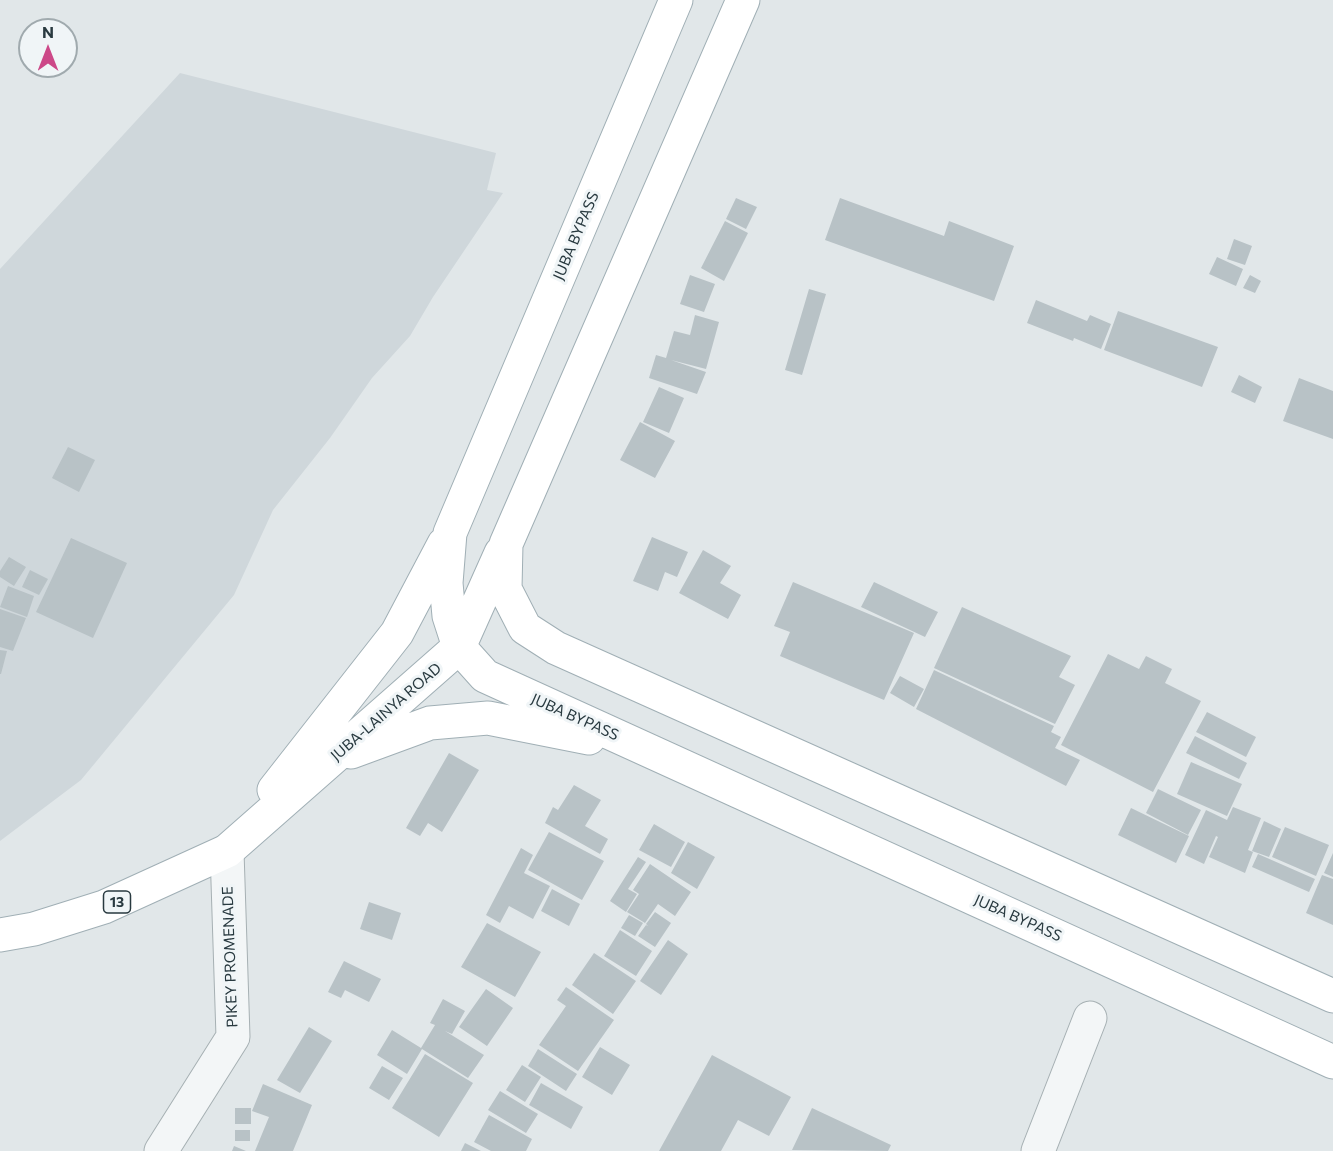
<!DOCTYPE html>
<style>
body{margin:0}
#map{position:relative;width:1333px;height:1151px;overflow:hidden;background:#e1e7e9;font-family:Commissioner,sans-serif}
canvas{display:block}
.north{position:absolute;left:18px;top:18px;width:60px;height:60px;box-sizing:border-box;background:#f0f5f7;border:2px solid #a0aaae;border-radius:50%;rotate:0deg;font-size:16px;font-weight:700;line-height:24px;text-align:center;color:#293a40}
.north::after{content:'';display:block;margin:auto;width:21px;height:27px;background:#cc4888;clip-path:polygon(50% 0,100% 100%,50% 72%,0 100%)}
</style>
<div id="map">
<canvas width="1333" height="1151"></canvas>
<div class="north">N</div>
</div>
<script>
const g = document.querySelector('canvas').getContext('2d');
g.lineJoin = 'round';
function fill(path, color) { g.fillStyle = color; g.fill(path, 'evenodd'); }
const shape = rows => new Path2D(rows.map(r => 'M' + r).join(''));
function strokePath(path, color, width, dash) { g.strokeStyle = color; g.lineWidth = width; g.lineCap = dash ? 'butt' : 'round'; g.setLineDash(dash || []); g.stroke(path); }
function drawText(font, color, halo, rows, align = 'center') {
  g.font = font + ' Commissioner,sans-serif'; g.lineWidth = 6; g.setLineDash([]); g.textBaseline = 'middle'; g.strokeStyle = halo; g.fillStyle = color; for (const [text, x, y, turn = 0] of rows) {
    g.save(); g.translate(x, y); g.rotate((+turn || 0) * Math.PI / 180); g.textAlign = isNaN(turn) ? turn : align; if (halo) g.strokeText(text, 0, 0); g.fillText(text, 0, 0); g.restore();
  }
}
const built = shape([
 [180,73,496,153,487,190,503,193,433,297,410,336,372,378,330,438,273,510,234,595,81,780,0,841,0,269]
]);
const building = shape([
 [736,198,757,207,746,229,726,219],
 [840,198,944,236,949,221,1014,246,994,301,825,240],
 [725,221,748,233,724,281,701,268],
 [1234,239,1252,246,1245,265,1227,259],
 [1217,257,1243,269,1236,286,1209,274],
 [690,275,715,284,704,312,680,304],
 [1250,275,1261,281,1255,293,1243,288],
 [809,289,826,294,802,375,785,370],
 [1036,300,1087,321,1090,315,1111,324,1101,349,1074,338,1073,341,1027,323],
 [1118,311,1218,347,1202,387,1104,350],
 [695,315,719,322,706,369,671,360,706,372,697,394,649,378,656,355,666,358,674,331,690,335],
 [1239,375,1262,387,1255,403,1231,392],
 [1299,378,1333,391,1333,439,1283,421],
 [659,387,684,398,669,433,643,422],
 [640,422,675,441,655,478,620,460],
 [68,447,95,460,79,492,52,478],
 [652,537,688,552,677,577,665,572,658,591,633,581],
 [71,538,127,563,93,638,36,612],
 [703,550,731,566,720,583,741,595,728,619,679,593],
 [9,557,26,567,14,586,0,577,0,571],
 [30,570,48,579,39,595,22,587],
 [793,582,914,633,884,700,780,656,790,632,774,626],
 [874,582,938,612,925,637,861,607],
 [8,586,34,596,27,617,0,607],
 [962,607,1071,656,1059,677,1075,685,1055,724,934,668],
 [0,609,26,618,13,651,0,647],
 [0,650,7,651,1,674,0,674],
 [1108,654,1139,669,1146,656,1172,669,1165,683,1201,701,1153,792,1061,745],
 [934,670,1054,726,1051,732,1061,737,1055,748,1080,760,1066,786,916,709],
 [900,676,924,689,914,707,890,693],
 [1207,712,1256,737,1246,757,1196,732],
 [1195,736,1247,763,1239,779,1186,753],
 [449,753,479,770,442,832,428,823,420,836,406,828],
 [1191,762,1242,784,1227,816,1177,794],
 [574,785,601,800,585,826,608,839,600,854,545,823,553,807,558,810],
 [1158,789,1201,810,1188,835,1146,813],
 [1233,807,1261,818,1248,850,1253,852,1245,873,1209,857,1218,837,1216,836,1204,864,1185,855,1206,810,1227,820],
 [1131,808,1189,836,1176,863,1118,835],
 [1264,821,1281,829,1269,857,1252,851],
 [654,824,685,842,671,867,639,850],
 [1285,827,1329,845,1316,876,1272,857],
 [549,832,604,861,582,900,528,870],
 [688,842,715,857,697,889,671,873],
 [521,848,533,855,524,873,550,886,533,919,509,906,500,923,486,915],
 [1333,853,1333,877,1324,873],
 [1258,854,1315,879,1309,892,1252,867],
 [638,857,646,862,628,889,637,894,626,912,610,901],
 [650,864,691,892,675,916,658,904,645,923,627,912,639,894,633,890],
 [1322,875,1333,879,1333,925,1306,913],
 [552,889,580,904,569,926,541,911],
 [369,902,401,913,392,940,360,929],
 [655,912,671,923,655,947,638,936,646,925,648,926,646,924],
 [629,915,643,923,635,936,621,928],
 [487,923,541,952,515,997,461,967],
 [620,930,652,951,636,976,604,956],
 [668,940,688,954,661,995,640,981],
 [594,953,636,981,613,1014,572,985],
 [344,961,381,979,369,1002,345,990,341,998,328,992],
 [566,987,614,1020,578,1071,539,1045,566,1006,557,1000],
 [486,989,513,1008,487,1046,459,1027],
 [443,999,465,1011,452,1034,445,1031,484,1055,468,1078,422,1049,407,1074,377,1055,392,1030,421,1048,435,1025,430,1023],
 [309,1027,332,1041,300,1093,277,1080],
 [600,1047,630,1065,612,1095,582,1077],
 [538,1049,577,1074,566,1091,528,1066],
 [425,1054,473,1083,439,1137,392,1108],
 [712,1055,791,1097,769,1136,738,1120,721,1151,659,1151],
 [522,1065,541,1077,525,1102,506,1090],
 [382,1066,403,1078,389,1100,369,1088],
 [541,1083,583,1107,571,1129,529,1105],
 [263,1084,312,1105,293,1151,255,1151,269,1117,252,1111],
 [500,1091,538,1114,526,1133,488,1110],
 [235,1108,251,1108,251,1124,235,1124],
 [812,1108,891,1145,888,1151,792,1150],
 [489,1115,532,1139,526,1151,491,1151,474,1142],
 [235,1130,250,1130,250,1141,235,1141],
 [465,1143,481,1151,461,1151],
 [234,1146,246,1151,232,1151]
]);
const minor = shape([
 [161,1151,233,1037,227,851],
 [1038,1151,1090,1018]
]);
const major = shape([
 [676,0,450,533,446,583,449,616,459,647,485,676,1333,1062],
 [743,0,506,544,505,589,525,628,556,648,1333,996],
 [351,752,430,723,488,718,589,738],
 [274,790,397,633,444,544],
 [0,935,34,929,104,907,227,851,459,647,501,553]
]);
const shields = [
 [117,902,27]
];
const shieldNames = [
 ["13",117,902]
];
const streetNames = [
 ["JUBA BYPASS",576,236,-67],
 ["JUBA-LAINYA ROAD",386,712,-41],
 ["JUBA BYPASS",575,717,24],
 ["JUBA BYPASS",1018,918,24],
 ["PIKEY PROMENADE",230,957,-92]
];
fill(built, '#cfd7db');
fill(building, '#b8c2c6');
strokePath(minor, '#a6b0b3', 35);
strokePath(major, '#a0afb5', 35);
strokePath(minor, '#f3f6f7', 33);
strokePath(major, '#fff', 33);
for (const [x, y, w] of shields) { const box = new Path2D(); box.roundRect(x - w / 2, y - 11, w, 22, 4.5); g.fillStyle = '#f0f5f7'; g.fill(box); strokePath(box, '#293a40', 1.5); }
drawText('bold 14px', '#293a40', null, shieldNames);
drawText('15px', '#293a40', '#f0f5f7', streetNames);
</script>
